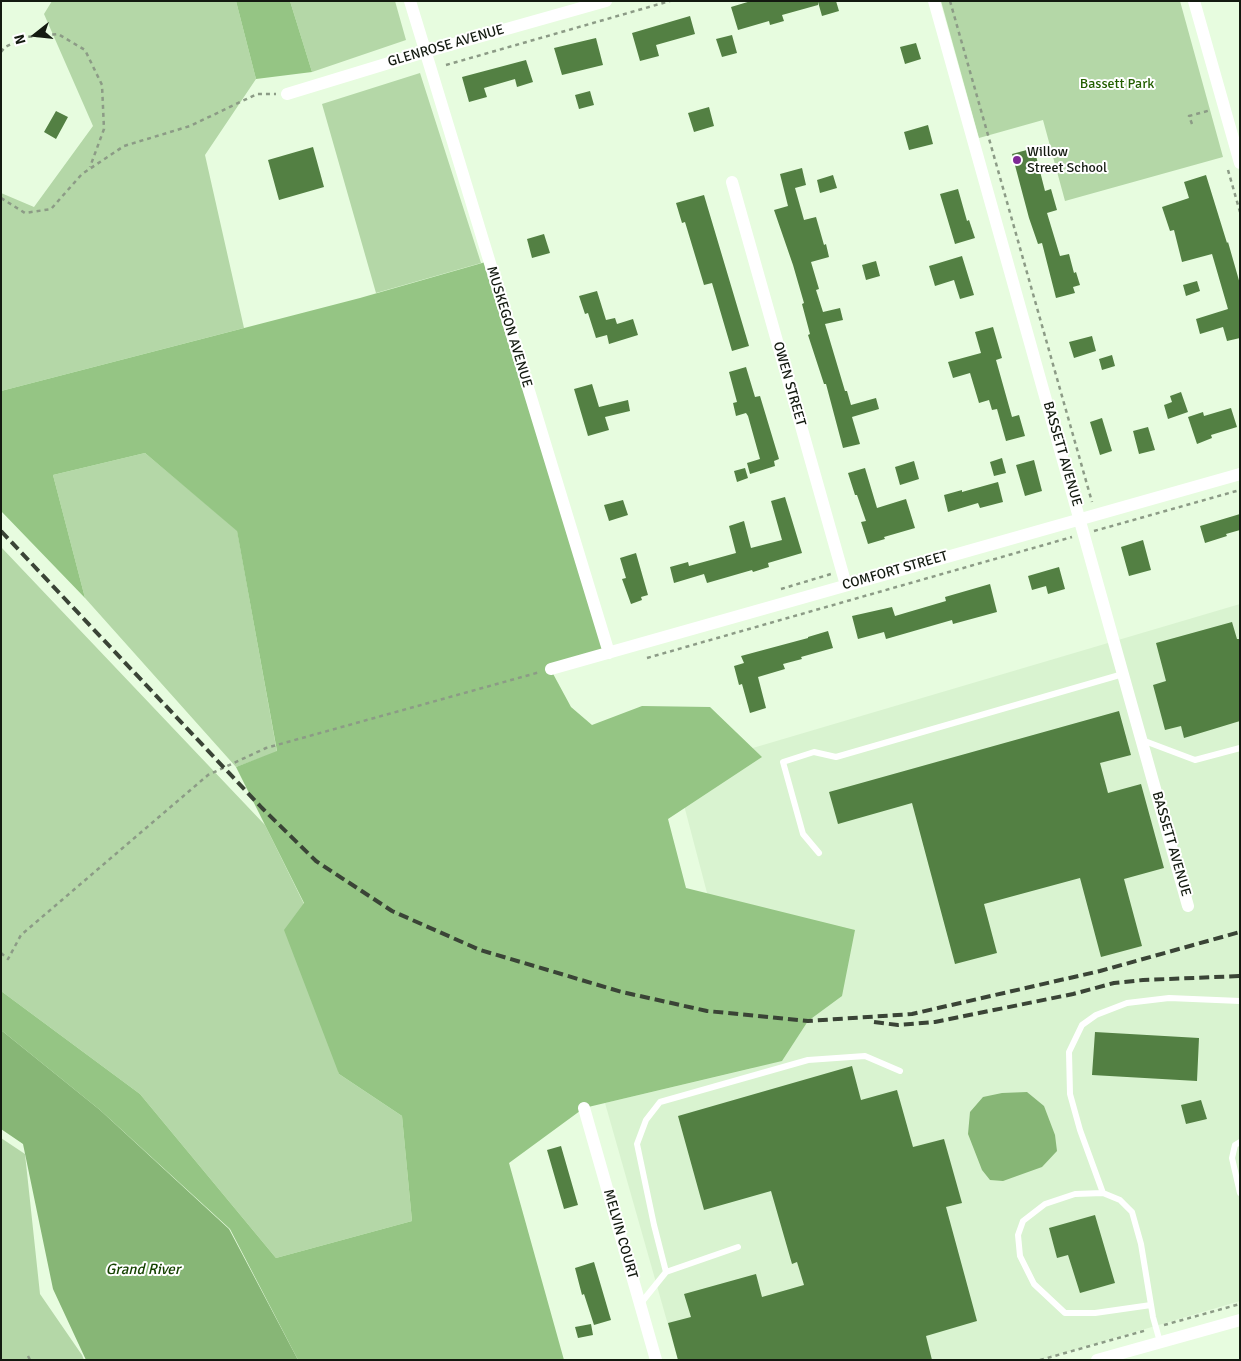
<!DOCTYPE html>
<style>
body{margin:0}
#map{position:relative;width:1241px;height:1361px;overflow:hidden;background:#e7fcdf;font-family:Signika,sans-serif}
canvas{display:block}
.frame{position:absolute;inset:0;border:2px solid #131a10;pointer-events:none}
.north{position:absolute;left:10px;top:10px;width:50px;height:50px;-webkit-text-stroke:4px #fff;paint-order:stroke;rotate:254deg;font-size:14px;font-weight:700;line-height:20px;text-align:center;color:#131a10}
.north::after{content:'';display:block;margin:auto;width:18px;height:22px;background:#131a10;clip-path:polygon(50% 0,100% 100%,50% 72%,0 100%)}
</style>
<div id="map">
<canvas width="1241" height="1361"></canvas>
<div class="frame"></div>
<div class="north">N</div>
</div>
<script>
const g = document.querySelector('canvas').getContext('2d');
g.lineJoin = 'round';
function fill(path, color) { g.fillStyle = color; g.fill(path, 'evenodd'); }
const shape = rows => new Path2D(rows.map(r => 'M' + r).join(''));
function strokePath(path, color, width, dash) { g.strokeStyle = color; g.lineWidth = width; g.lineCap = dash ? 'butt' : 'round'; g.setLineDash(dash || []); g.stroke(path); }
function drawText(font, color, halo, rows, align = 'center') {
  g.font = font + ' Signika,sans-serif'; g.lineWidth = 4; g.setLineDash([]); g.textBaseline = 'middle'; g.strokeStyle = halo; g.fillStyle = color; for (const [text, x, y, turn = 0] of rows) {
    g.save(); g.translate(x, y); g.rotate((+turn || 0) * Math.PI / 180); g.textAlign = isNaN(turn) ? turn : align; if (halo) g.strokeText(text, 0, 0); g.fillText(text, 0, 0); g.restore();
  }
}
const built = shape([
 [1240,604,1240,1301,1040,1360,678,1360,605,1103,753,1068,675,771]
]);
const green = shape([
 [52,1,236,1,256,79,205,155,244,328,1,391,1,193,34,207,93,126,44,14],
 [290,1,395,1,406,40,312,72],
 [941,1,1180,1,1223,157,1065,201,1043,120,979,138],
 [420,73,481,263,376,293,322,104],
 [145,453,237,530,277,752,236,767,85,598,53,475],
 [1,547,265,825,304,904,339,1074,402,1116,412,1221,276,1258,140,1094,1,991],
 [1,1138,25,1154,40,1294,82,1355,84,1360,1,1360]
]);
const forest = shape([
 [236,1,290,1,312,72,256,79],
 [489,261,609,653,551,670,571,707,592,725,642,706,710,707,762,757,668,819,686,888,855,930,842,996,808,1021,782,1061,584,1108,509,1163,564,1360,298,1360,230,1229,100,1110,1,1030,1,991,140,1094,276,1258,412,1221,402,1116,339,1074,284,930,304,903,236,767,277,751,237,531,145,453,53,475,85,598,1,511,1,391,360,298]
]);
const water = shape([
 [1,1030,100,1110,229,1229,298,1360,86,1360,53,1289,23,1144,1,1129],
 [1027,1092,1044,1106,1055,1135,1057,1151,1042,1167,1003,1181,990,1180,982,1170,968,1134,970,1112,983,1097,1002,1093]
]);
const building = shape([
 [751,1,836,1,839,11,822,16,818,2,818,5,782,15,784,21,770,25,769,21,738,30,731,7],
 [690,16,695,34,656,45,659,56,640,61,632,33],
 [732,35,737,53,722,57,716,39],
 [596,38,603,65,562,75,554,48],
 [916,43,921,59,905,64,900,47],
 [526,60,533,82,517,87,515,79,484,88,487,97,469,102,462,77],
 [590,91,594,105,579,109,575,95],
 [709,107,714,126,694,132,688,113],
 [56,111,68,117,56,139,44,132],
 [928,125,933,144,909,150,904,132],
 [313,147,324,187,279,200,268,160],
 [1034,148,1045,191,1051,189,1057,210,1047,213,1060,256,1069,254,1074,273,1076,272,1080,285,1073,287,1075,293,1056,298,1042,243,1038,244,1029,218,1012,154],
 [802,168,806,185,795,188,804,220,816,217,824,245,826,244,829,257,811,262,819,289,816,290,823,312,840,308,843,320,825,324,845,391,847,391,851,405,876,398,879,409,852,417,860,444,843,448,826,384,824,384,808,335,810,334,802,304,804,303,793,265,774,210,788,206,780,174],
 [833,175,837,188,820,193,817,180],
 [1206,175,1227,243,1228,242,1240,284,1240,338,1227,341,1223,327,1200,334,1196,319,1228,309,1212,254,1182,262,1174,230,1170,231,1162,207,1189,198,1184,182],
 [958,189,967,221,969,220,975,238,955,244,940,194],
 [704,195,749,346,732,351,712,283,704,285,685,222,682,223,676,203],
 [544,234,550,253,532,258,527,239],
 [962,256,974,295,960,299,954,280,935,286,929,266],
 [876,261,880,276,866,280,862,265],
 [1197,281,1200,291,1186,296,1183,285],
 [597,291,606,320,615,318,617,324,633,319,638,335,609,344,607,335,596,338,588,313,585,314,579,296],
 [993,327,1002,358,996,360,1012,417,1019,415,1025,436,1006,441,997,409,992,410,989,400,979,403,970,373,953,378,948,362,981,353,975,332],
 [1092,336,1096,351,1074,358,1069,342],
 [1112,355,1115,366,1102,370,1099,359],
 [746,367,755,397,760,396,779,459,774,461,775,466,750,474,747,463,760,459,748,416,746,413,736,416,733,403,737,402,729,372],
 [592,384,599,407,628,400,630,411,605,417,609,430,588,436,574,389],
 [1181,392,1188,412,1168,419,1164,405,1172,402,1170,396],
 [1231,408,1237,427,1211,435,1212,438,1197,444,1188,417,1203,412,1204,416],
 [1102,418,1112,451,1100,455,1090,422],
 [1148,427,1155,450,1139,454,1133,431],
 [1002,458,1006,473,994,476,990,462],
 [1034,460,1042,491,1025,496,1016,465],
 [914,461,919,479,900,485,895,467],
 [745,468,748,478,737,482,734,471],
 [865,468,877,508,906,499,915,528,884,537,885,539,868,544,861,522,866,521,857,495,855,495,848,473],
 [998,482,1003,502,980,508,978,503,948,512,944,495,962,490,962,492],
 [785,497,802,553,768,563,769,567,753,572,752,570,707,583,704,574,674,583,670,567,688,562,689,566,736,553,729,526,744,521,751,548,782,540,771,501],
 [623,500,628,515,609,521,604,505],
 [1240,514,1240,530,1226,534,1227,536,1205,543,1200,526],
 [1143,540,1151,570,1129,576,1121,547],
 [636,553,648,595,641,597,642,600,631,604,622,579,626,578,620,558],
 [1059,567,1065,589,1048,594,1046,586,1032,590,1028,576],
 [990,584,997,612,953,624,952,620,886,639,884,632,858,639,852,616,892,607,895,616,946,601,945,597],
 [1232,622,1237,639,1240,639,1240,721,1184,738,1181,726,1165,730,1153,685,1166,681,1156,643],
 [828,631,833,648,801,657,802,659,783,664,785,669,758,677,766,708,750,713,742,684,739,685,734,666,744,663,741,656,808,638,808,637],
 [1119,711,1131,755,1100,763,1108,793,1141,784,1164,868,1124,879,1142,946,1101,957,1080,878,984,904,997,953,955,964,912,803,838,824,829,792],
 [1095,1032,1199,1038,1197,1081,1092,1075],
 [852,1066,861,1100,897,1090,913,1147,944,1139,962,1203,946,1207,977,1321,926,1336,932,1360,678,1360,668,1323,691,1317,684,1294,756,1274,762,1297,804,1285,797,1262,792,1264,771,1191,704,1210,678,1116],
 [1201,1100,1207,1119,1186,1124,1181,1105],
 [561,1146,578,1205,564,1209,547,1150],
 [1095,1215,1115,1283,1080,1293,1068,1255,1057,1258,1049,1228],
 [594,1262,611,1320,594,1325,584,1294,582,1295,575,1268],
 [591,1324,593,1335,578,1338,575,1327]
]);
const path = shape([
 [950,1,1092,502],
 [1,52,5,47,26,37,58,34,85,50,102,85,104,129,90,167],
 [446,65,670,1],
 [1192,124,1189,116,1211,110],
 [1228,170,1240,212],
 [1,198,25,213,51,209,82,174,124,146,190,126,257,94,276,94],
 [1094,531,1240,490],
 [781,589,831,574],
 [647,658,1072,537],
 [1,953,8,959,21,935,208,775,266,748,540,672],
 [1164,1325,1240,1304],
 [28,1356,30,1360],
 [1040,1360,1147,1330]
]);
const lane = shape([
 [1142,740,1195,760,1240,748],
 [819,853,803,834,783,762,814,752,836,757,1123,674],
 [1240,1142,1235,1145,1232,1158,1240,1193],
 [1103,1193,1080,1130,1070,1094,1069,1052,1082,1025,1096,1015,1127,1003,1169,998,1240,1001],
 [666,1272,738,1247],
 [641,1303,666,1272,654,1225,637,1144,646,1120,660,1102,808,1060,865,1056,900,1071],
 [1151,1305,1095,1313,1065,1313,1034,1284,1020,1256,1018,1235,1023,1221,1045,1204,1075,1194,1103,1193,1120,1200,1132,1212,1141,1244,1153,1317,1160,1342]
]);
const street = shape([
 [410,1,609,653],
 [934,1,1188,906],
 [1194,1,1240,163],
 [287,94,425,52,606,1],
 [732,182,846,585],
 [551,669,1240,474],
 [584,1108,656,1360],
 [1097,1360,1240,1320]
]);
const rail = shape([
 [1,531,262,808,316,861,392,911,480,950,622,992,707,1011,808,1021,912,1014,1100,971,1240,932],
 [874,1022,898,1025,935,1022,1073,994,1114,983,1143,980,1240,976]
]);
const markers = [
 [1017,160,5,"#7e2896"]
];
const streetNames = [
 ["GLENROSE AVENUE",446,46,-16],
 ["MUSKEGON AVENUE",509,327,73],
 ["OWEN STREET",789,384,74],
 ["BASSETT AVENUE",1062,454,74],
 ["COMFORT STREET",895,571,-16],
 ["BASSETT AVENUE",1171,844,74],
 ["MELVIN COURT",620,1234,74]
];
const parkNames = [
 ["Bassett Park",1117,84]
];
const poiNames = [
 ["Willow",1027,152],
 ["Street School",1027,168]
];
const waterNames = [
 ["Grand River",143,1270]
];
fill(built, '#d9f3d0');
fill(green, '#b4d7a7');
fill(forest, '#95c584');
fill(water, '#87b676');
fill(building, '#538043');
strokePath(path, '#8c9b86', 2.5, [4, 4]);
strokePath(lane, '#fff', 6);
strokePath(street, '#fff', 12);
strokePath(rail, '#3a4436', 4, [10, 5]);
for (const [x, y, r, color] of markers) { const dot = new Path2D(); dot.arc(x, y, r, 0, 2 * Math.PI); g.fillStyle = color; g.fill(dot); strokePath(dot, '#fff', 2); }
drawText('14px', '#131a10', '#fff', streetNames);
drawText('14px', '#245f00', '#fff', parkNames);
drawText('14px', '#131a10', '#fff', poiNames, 'left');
drawText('italic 15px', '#154200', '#fff', waterNames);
</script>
